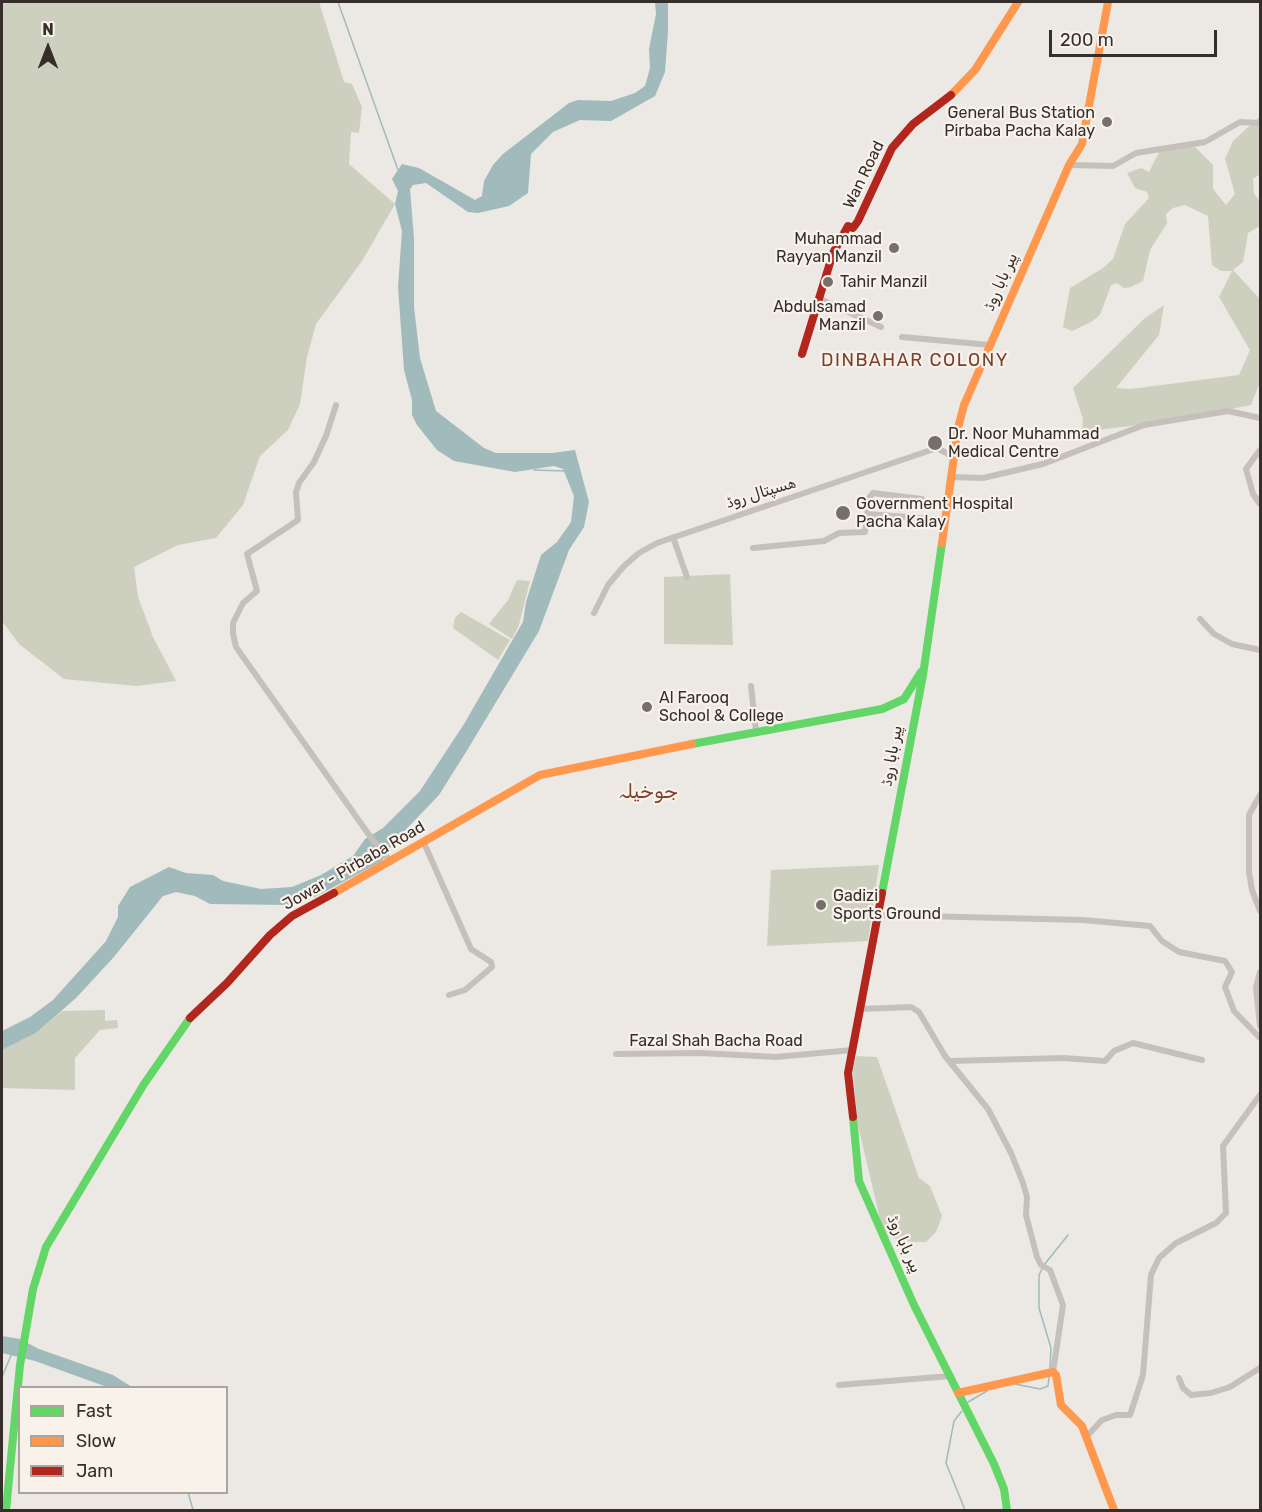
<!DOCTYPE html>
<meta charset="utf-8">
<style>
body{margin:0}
#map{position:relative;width:1262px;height:1512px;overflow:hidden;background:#ece8e3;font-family:Rubik,sans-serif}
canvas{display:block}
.frame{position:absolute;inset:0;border:3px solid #362e2a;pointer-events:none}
.legend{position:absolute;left:18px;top:1386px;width:210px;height:108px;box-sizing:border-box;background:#f8f2eb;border:2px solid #aaa49e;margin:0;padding:8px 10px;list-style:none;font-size:18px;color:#362e2a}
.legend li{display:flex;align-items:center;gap:12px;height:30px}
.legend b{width:30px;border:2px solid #aaa49e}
.north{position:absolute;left:18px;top:18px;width:60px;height:60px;-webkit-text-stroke:4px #f8f2eb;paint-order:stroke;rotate:0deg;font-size:16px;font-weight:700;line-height:24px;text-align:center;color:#362e2a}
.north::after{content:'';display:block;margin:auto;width:21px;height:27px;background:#362e2a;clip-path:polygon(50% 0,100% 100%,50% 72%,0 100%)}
.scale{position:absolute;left:1049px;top:30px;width:168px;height:27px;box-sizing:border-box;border:3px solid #362e2a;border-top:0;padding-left:8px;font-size:18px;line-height:21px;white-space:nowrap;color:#362e2a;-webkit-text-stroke:4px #f8f2eb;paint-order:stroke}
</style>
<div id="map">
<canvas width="1262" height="1512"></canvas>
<div class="frame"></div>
<ul class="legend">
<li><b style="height:8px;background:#63d668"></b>Fast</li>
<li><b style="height:8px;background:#ff974d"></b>Slow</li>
<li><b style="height:8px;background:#b3261e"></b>Jam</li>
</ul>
<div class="north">N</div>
<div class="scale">200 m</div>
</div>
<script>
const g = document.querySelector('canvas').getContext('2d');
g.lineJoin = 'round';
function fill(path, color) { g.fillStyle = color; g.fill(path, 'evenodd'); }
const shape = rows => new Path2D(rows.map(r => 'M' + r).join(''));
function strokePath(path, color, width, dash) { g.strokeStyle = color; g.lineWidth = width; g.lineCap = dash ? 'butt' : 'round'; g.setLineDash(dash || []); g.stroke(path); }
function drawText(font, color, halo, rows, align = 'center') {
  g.font = font + ' Rubik,"Noto Naskh Arabic",sans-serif'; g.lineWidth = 4.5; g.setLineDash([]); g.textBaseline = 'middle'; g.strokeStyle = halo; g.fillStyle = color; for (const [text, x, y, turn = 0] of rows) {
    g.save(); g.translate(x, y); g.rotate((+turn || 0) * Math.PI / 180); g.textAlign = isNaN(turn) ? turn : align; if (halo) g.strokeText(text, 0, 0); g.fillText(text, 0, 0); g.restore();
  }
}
const green = shape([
 [2,2,319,2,344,82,352,84,362,107,359,133,351,132,349,164,395,204,362,261,316,324,307,357,300,404,288,430,260,456,243,505,216,538,178,545,134,567,138,597,153,637,176,681,136,686,64,679,19,644,2,621],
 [1260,116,1260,174,1253,179,1254,194,1260,201,1260,226,1248,233,1243,262,1233,270,1260,299,1260,382,1251,405,1169,421,1082,432,1083,419,1073,388,1145,318,1164,305,1159,335,1116,388,1131,389,1239,375,1250,350,1219,297,1232,271,1221,271,1212,265,1208,216,1185,205,1173,208,1166,214,1167,223,1150,250,1143,281,1131,287,1124,288,1117,283,1111,285,1100,315,1091,322,1072,331,1063,327,1070,288,1103,268,1113,259,1125,224,1149,198,1147,192,1135,188,1127,173,1141,168,1149,172,1159,152,1180,146,1195,147,1213,165,1213,189,1226,205,1235,194,1225,159,1233,141],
 [730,574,733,645,664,644,664,577],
 [517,580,530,581,519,625,512,639,489,624,508,600],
 [461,612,510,640,498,660,453,628,455,618],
 [879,865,868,941,767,946,771,870],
 [105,1010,105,1021,117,1020,118,1028,100,1030,75,1058,75,1090,2,1088,2,1050,36,1033,62,1011],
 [856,1056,877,1057,919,1178,930,1186,942,1216,936,1232,926,1242,912,1242,889,1237,880,1219,858,1126,853,1072]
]);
const water = shape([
 [655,2,668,2,668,31,665,72,655,96,611,121,580,120,553,132,531,154,528,193,509,206,478,213,468,212,426,183,413,185,410,189,414,239,414,307,420,358,436,411,484,448,496,453,552,453,575,450,589,502,584,527,569,550,539,631,466,752,439,795,394,842,382,861,317,896,289,905,210,904,195,896,176,892,163,896,113,958,76,998,36,1033,2,1050,2,1031,30,1017,53,1000,106,941,118,917,118,906,130,887,169,867,186,873,213,875,223,881,261,889,292,887,321,875,353,856,365,839,383,828,420,791,464,724,523,622,526,602,541,555,557,542,571,522,574,496,563,469,554,466,515,472,454,461,437,450,417,425,412,415,412,400,404,370,398,287,402,231,395,204,398,191,392,179,402,164,419,168,475,200,482,196,484,181,493,165,503,154,569,103,578,100,611,101,635,93,645,86,650,68,649,49,656,14],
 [2,1336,20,1339,39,1349,113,1375,132,1387,107,1387,35,1361,2,1353]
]);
const stream = shape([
 [338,2,398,170],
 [534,470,565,471],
 [1044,1265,1068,1235],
 [1042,1269,1039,1275,1039,1308,1051,1348,1050,1370],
 [2,1377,12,1353],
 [1015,1384,1040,1389,1048,1386,1049,1377],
 [968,1402,987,1391],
 [962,1411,954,1421,946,1463,965,1510],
 [188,1492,193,1510]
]);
const street = shape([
 [1069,165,1113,166,1136,153,1205,142,1240,122,1260,123],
 [818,298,881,327],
 [902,337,990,345],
 [336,405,326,436,314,462,299,483,296,492,298,520,247,554,257,591,243,603,233,623,233,634,236,647,372,839,391,862],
 [1260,450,1246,469,1253,494,1260,504],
 [951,477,983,478,1043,464,1144,425,1228,411,1260,418],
 [868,514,945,520],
 [673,537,687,577],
 [753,548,824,541,839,533,865,532,869,498,873,493,922,499,927,504,947,507],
 [594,613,608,585,624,566,639,553,657,543,937,448,950,455,953,448],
 [1200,619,1214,634,1232,644,1260,650],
 [751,686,756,731],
 [1260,795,1249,815,1249,872,1252,890,1260,911],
 [424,843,471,949,491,962,492,967,465,990,449,995],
 [879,915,1083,920,1150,926,1162,941,1179,952,1225,961,1232,972,1225,987,1234,1011,1260,1038],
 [1260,972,1256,987,1260,1026],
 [861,1009,911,1007,919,1012,945,1056,988,1109,1011,1153,1023,1183,1027,1197,1026,1215,1037,1257,1041,1265,1050,1270,1063,1305,1053,1372],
 [616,1054,700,1053,776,1057,852,1050],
 [951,1061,1063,1058,1105,1061,1114,1051,1133,1043,1202,1060],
 [1179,1378,1183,1388,1191,1395,1211,1393,1230,1387,1260,1368],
 [839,1385,951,1376],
 [1087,1436,1102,1420,1116,1415,1130,1415,1143,1375,1151,1275,1159,1258,1176,1243,1216,1223,1226,1213,1223,1146,1260,1095]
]);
const fast = shape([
 [692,744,882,709,904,699,921,672],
 [882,893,923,675,942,543],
 [853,1117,859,1181,914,1305,994,1464,1004,1489,1007,1510],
 [6,1510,20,1365,33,1289,46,1247,144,1084,190,1018]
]);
const slow = shape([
 [951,95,975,70,1018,2],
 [942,543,958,428,964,405,1069,165,1082,144,1108,2],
 [334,893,540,775,692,744],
 [958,1393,1053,1372,1056,1375,1061,1405,1082,1426,1114,1510]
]);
const jam = shape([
 [802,354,833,253,848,226,853,228,858,221,892,148,913,124,951,95],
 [190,1018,227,983,270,935,292,916,334,893],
 [853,1117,848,1073,882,893]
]);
const markers = [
 [1107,122,6,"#766f6b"],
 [894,248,6,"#766f6b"],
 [828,282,6,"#766f6b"],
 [878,316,6,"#766f6b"],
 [935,443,8,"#766f6b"],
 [843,513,8,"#766f6b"],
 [647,707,6,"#766f6b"],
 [821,905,6,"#766f6b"]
];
const poiNames = [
 ["General Bus Station",1095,113,"right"],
 ["Pirbaba Pacha Kalay",1095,131,"right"],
 ["Muhammad",882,239,"right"],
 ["Rayyan Manzil",882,257,"right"],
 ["Tahir Manzil",840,282],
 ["Abdulsamad",866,307,"right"],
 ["Manzil",866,325,"right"],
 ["Dr. Noor Muhammad",948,434],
 ["Medical Centre",948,452],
 ["Government Hospital",856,504],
 ["Pacha Kalay",856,522],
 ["Al Farooq",659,698],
 ["School & College",659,716],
 ["Gadizi",833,896],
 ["Sports Ground",833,914]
];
const streetNames = [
 ["Wan Road",864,175,-64],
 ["پیر بابا روڈ",1001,282,-66],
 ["ھسپتال روڈ",761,493,-17],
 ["پیر بابا روڈ",892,756,-80],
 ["Jowar - Pirbaba Road",354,866,-30],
 ["Fazal Shah Bacha Road",716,1041],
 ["پیر بابا روڈ",904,1244,66]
];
const neighbourhoodNames = [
 ["DINBAHAR COLONY",915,361]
];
const quarterNames = [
 ["جوخیلہ",648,792]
];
fill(green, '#cdd0bf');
fill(water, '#a1babb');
strokePath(stream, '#a1babb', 1.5);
strokePath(street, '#c5c0bc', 6);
strokePath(fast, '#63d668', 8);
strokePath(slow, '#ff974d', 8);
strokePath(jam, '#b3261e', 8);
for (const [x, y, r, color] of markers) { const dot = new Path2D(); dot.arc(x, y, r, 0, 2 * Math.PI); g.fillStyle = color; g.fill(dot); strokePath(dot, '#f8f2eb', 2); }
drawText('16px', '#362e2a', '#f8f2eb', poiNames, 'left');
drawText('16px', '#362e2a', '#f8f2eb', streetNames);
g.letterSpacing = '1.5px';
drawText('18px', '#7c412c', '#f8f2eb', neighbourhoodNames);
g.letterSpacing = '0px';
drawText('20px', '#7c412c', '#f8f2eb', quarterNames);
</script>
